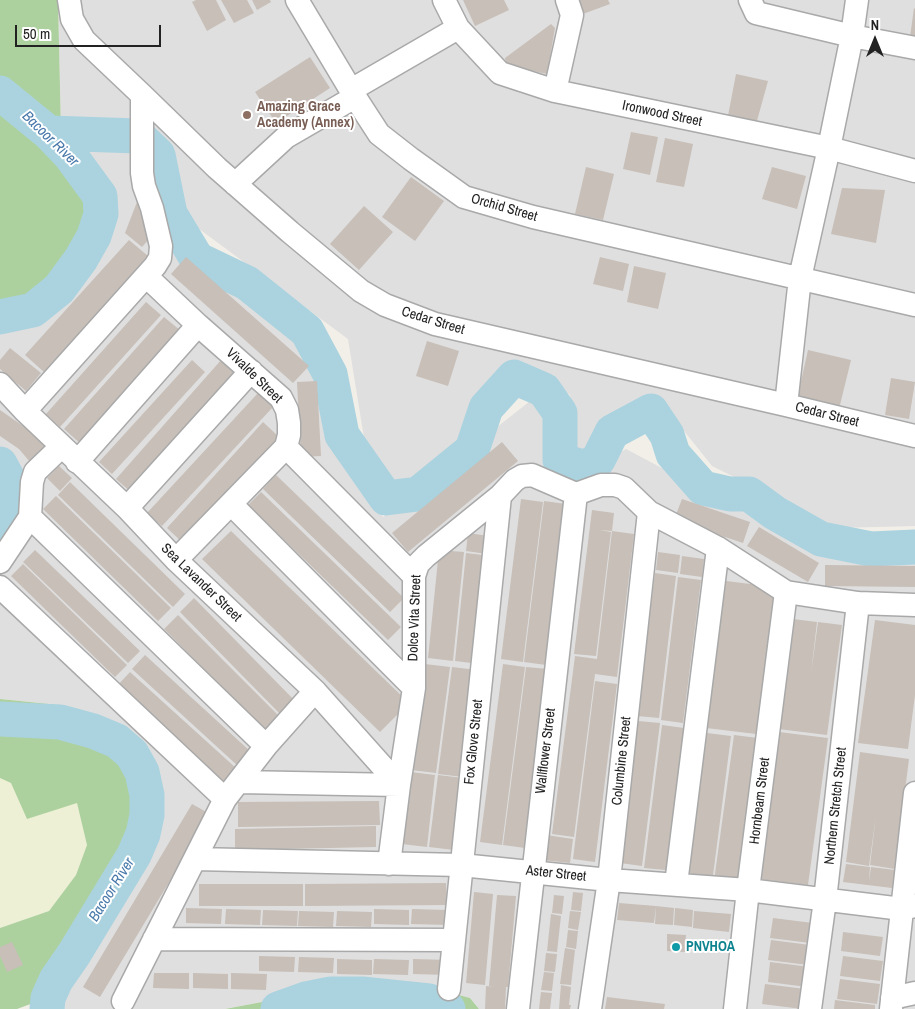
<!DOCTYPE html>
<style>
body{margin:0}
#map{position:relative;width:915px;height:1009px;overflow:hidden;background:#f2efe9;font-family:"Archivo Narrow",sans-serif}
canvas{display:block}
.north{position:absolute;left:850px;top:15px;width:50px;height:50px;-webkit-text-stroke:4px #fff;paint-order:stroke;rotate:0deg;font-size:14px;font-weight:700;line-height:20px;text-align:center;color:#222}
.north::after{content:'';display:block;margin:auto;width:18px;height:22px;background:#222;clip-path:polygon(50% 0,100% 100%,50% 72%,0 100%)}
.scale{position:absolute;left:15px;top:25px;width:146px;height:22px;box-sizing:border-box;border:2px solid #222;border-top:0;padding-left:6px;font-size:15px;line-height:18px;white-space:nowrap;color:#222;-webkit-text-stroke:4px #fff;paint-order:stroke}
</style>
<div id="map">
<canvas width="915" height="1009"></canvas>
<div class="north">N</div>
<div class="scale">50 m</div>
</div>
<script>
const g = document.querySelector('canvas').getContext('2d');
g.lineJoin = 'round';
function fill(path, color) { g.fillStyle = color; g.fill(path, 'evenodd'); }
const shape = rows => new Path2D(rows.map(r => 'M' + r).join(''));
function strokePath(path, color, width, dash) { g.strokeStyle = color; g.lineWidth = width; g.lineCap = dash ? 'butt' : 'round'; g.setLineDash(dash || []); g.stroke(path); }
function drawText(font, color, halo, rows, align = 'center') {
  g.font = font + ' "Archivo Narrow",sans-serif'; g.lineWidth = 4; g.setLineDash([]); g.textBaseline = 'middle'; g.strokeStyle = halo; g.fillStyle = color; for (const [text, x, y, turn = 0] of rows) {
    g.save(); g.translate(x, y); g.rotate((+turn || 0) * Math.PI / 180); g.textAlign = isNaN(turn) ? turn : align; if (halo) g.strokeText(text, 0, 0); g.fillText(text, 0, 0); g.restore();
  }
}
const residential = shape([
 [58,0,915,0,915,526,837,528,712,466,669,412,575,461,570,395,540,373,440,469,397,488,365,444,348,339,187,220,169,151,144,127,61,132],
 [122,145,144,146,169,235,189,255,249,293,324,372,329,429,342,459,383,517,539,394,549,406,546,440,551,469,569,481,626,449,675,475,734,500,748,503,785,526,823,546,848,551,915,552,915,1009,479,1009,470,998,448,992,341,987,225,1009,58,1009,57,997,64,983,151,846,89,715,59,705,0,699,0,545,13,465,0,449,0,326,16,325,108,223,104,199,93,176,73,147]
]);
const farmland = shape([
 [0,778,77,802,87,845,76,875,49,911,0,928]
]);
const forest = shape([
 [0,0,58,0,61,132,93,176,104,199,108,223,101,244,63,297,40,317,16,325,0,326],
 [0,449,13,465,19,501,8,534,0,545],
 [0,699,59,705,89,715,123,733,154,771,159,805,151,846,64,983,57,997,58,1009,40,1009,36,1002,17,1009,0,1009,0,928,49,911,76,875,87,845,77,803,27,819,11,783,0,778],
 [341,987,448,992,470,998,479,1009,364,1009,342,1005,329,1009,225,1009]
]);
const river = shape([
 [0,93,49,133,70,155,100,196,101,214,94,236,81,259,59,289,33,310,0,317],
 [49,133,138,136,158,155,170,214,197,259,247,283,307,331,330,374,342,435,386,498,418,494,472,450,486,408,514,377,544,390,560,413,560,460,585,468,598,460,612,432,651,411,667,435,673,454,703,488,730,494,749,494,775,513,821,539,871,549,915,547],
 [0,464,7,477,9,503,0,524],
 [0,719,60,722,93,731,117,741,132,754,142,772,147,795,147,815,143,834,134,855,74,954,56,980,48,998,47,1009],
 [278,1009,306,999,331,994,362,994,429,1001,448,1009]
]);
const building = shape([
 [196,0,216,0,226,20,207,31,192,2],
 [221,0,247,0,254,13,234,23],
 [252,0,270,0,271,2,257,10],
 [463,0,504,0,509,10,475,26],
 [577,0,608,0,610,4,583,14],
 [914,8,915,9,915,38,910,37],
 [551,24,555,28,547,74,506,65,505,58],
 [310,57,330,88,276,123,255,92],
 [736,74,768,81,755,128,727,121],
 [631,132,658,137,650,175,623,169],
 [665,138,693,144,684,187,656,182],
 [586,167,614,174,603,220,575,214],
 [772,167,806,176,797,209,762,199],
 [411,177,444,201,415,241,382,217],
 [842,188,885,190,876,243,831,234],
 [137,202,150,238,142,247,125,233],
 [364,206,393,232,359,270,330,244],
 [129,240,148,256,44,372,25,355],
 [186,257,309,366,293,383,171,274],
 [600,257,629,264,623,291,593,284],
 [634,266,666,273,658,309,627,302],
 [146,302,161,315,60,427,46,414],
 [164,317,181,331,81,444,64,429],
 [427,341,459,351,448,386,416,376],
 [10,348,41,373,26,391,0,369,0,360],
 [808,350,851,360,839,409,797,399],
 [222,359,238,372,132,493,116,479],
 [192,360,205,372,112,474,99,462],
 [891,378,915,382,909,419,885,415],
 [317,381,321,456,301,457,297,382],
 [258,393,273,407,162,526,147,513],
 [0,410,36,435,46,448,30,462,19,449,0,436],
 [263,422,279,437,183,543,167,528],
 [502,442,518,461,408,552,392,533],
 [59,466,72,478,60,491,47,478],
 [276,475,404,598,390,612,263,489],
 [70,482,185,594,173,607,58,495],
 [261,492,401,627,388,640,248,505],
 [56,496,171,608,158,621,43,509],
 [521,499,543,502,523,662,501,659],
 [682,499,750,522,743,543,674,520],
 [544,501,566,504,546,665,524,662],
 [592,510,614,513,612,531,599,530,611,532,596,656,574,654],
 [759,527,819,563,808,582,747,546],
 [231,531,409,703,380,732,202,559],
 [612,531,634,534,617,677,595,674,574,837,552,834,575,656,597,659],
 [468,533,489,536,487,554,466,551],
 [35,550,140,651,128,663,23,562],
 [439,550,464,552,453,661,428,658],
 [658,552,680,555,678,573,656,570],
 [466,553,491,556,480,664,455,661],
 [682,556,704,559,702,577,680,574],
 [23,564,127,665,115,677,11,576],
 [825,565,915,566,915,587,825,586],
 [655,573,676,576,659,718,637,716],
 [678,577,701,580,683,723,661,720],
 [726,581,775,587,756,734,706,728],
 [194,598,298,704,284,718,180,612],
 [178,615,283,720,269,734,164,629],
 [793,619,817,622,811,674,818,622,842,625,827,735,778,729],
 [875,620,915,625,915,695,908,749,858,743],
 [145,655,251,752,238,766,132,669],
 [425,664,450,667,436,773,411,770],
 [503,664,525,667,502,845,480,842],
 [452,667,477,670,463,777,438,774],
 [526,667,548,669,525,848,503,845],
 [130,672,237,769,223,783,117,686],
 [595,681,617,684,595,862,573,859],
 [638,721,660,723,642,866,620,863],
 [662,725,684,728,666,870,644,868],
 [779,732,828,738,808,885,759,879],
 [707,733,731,736,712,883,688,880],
 [734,735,758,738,739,884,714,881],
 [860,752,909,759,895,869,870,865,876,815,869,866,846,862],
 [411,772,435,775,427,847,402,844],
 [438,775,463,778,454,850,429,847],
 [379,801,380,825,238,827,238,802],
 [192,804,210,814,100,997,83,987],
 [376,826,376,847,235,850,235,829],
 [546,835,573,839,570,863,543,860],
 [846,864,870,867,869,881,871,867,895,870,892,888,843,882],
 [446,883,447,905,305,906,305,884],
 [199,884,303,884,303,906,199,906],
 [474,892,493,894,485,985,466,983],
 [573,892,583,893,581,911,571,910],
 [497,895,516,896,508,987,506,987,505,1009,485,1009,486,986,496,987,489,986],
 [554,895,564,896,562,914,552,913],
 [619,903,656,906,654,923,617,920],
 [656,906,674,908,673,925,655,924],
 [186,908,222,909,221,924,186,923],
 [675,908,693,910,692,927,674,925],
 [226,909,261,910,260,925,225,924],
 [374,909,409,910,409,925,374,924],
 [412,909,447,910,447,925,411,924],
 [263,910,298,911,297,926,262,925],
 [299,911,334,912,333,927,298,926],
 [337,911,372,912,371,927,336,926],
 [570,911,581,912,578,930,568,928],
 [694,911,731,914,729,932,693,928],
 [551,914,561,916,557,952,547,951],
 [773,918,813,923,810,943,770,938],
 [568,930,578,931,576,949,566,947],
 [843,932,883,937,880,956,841,951],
 [667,934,686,935,685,952,667,951],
 [771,940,810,945,808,965,768,960],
 [12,942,23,965,7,972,0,956,0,947],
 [565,948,575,950,571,985,560,984],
 [546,953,557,954,555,972,544,971],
 [259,956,295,957,294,972,259,971],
 [843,956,883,961,880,981,840,976],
 [299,957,334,958,333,973,298,972],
 [337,959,372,960,372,975,337,974],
 [374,959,409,960,408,975,373,974],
 [413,959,449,960,448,975,413,974],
 [770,962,810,967,807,987,768,982],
 [544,972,554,973,552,991,541,990],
 [154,973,189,973,189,989,153,988],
 [193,973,228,974,228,989,193,988],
 [231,973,267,974,266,990,231,989],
 [840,979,880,984,877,1004,837,999],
 [765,984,805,989,802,1009,762,1004],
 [561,985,571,987,569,1005,571,1005,570,1009,559,1009],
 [541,992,552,993,550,1009,539,1009],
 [607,997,665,1004,664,1009,605,1009],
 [835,1000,875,1005,875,1009,834,1009]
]);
const street = shape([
 [69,0,72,19,84,40,142,95,217,168,290,232,361,291,385,305,435,324,786,405,915,436],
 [297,0,355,97,379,134,411,159,464,197,533,217,915,305],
 [444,0,458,28,500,73,555,91,829,148,915,171],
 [750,0,756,13,852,36,915,48],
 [351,90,458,28],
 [555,91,572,15,567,0],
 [235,184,286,137,355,97],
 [146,276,198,325,281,398,287,410,289,423,289,435,286,447],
 [0,384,25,411,127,508,176,560,315,691,399,785],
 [786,405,800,278,829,148,852,36,857,0],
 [25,411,155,266,160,258,161,246,152,208,144,186,142,173,142,95],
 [286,447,414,576],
 [77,462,198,325],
 [576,494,601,485,615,485,624,488,649,512,718,548,786,592,858,603,915,605],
 [232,505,414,688],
 [127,508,251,371],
 [30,517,266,746],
 [176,560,286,447],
 [0,562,30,517,32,482,35,472,61,447],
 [0,587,225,799],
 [239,782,399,785],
 [195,859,461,865,609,880,748,890,902,909,915,906],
 [389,864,399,785,414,688,414,576,418,564,426,556,500,496,515,480,522,476,532,475,576,494],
 [676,884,718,548],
 [154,939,454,940],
 [449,989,500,496],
 [892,998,915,993],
 [123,1001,225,799,266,746,315,691],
 [518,1009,576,494],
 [590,1009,609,880,649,512],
 [735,1009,748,890,786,592],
 [810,1009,825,900,858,603],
 [891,1009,915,793]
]);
const markers = [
 [247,115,5,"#8d6e63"],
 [676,947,5,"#0f9aa8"]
];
const educationNames = [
 ["Amazing Grace",257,107],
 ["Academy (Annex)",257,123]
];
const streetNames = [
 ["Ironwood Street",662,114,12],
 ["Orchid Street",504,208,16],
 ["Cedar Street",433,321,17],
 ["Vivalde Street",254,376,44],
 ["Cedar Street",827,415,14],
 ["Sea Lavander Street",201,583,44],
 ["Dolce Vita Street",415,618,-88],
 ["Fox Glove Street",474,742,-84],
 ["Wallflower Street",546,751,-83],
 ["Columbine Street",622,761,-84],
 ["Hornbeam Street",760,801,-83],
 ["Northern Stretch Street",836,806,-84],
 ["Aster Street",556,874,6]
];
const cultureNames = [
 ["PNVHOA",686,947]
];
const waterNames = [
 ["Bacoor River",50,139,44],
 ["Bacoor River",112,890,-58]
];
fill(residential, '#e0dfdf');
fill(farmland, '#eef0d5');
fill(forest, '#add19e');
strokePath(river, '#aad3df', 35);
fill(building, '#c7bfb8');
strokePath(street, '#a9a9a9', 25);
strokePath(street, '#fff', 22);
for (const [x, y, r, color] of markers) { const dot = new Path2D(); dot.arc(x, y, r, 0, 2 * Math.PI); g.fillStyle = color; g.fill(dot); strokePath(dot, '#fff', 2); }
drawText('bold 14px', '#785e54', '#fff', educationNames, 'left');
drawText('14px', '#222', '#fff', streetNames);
drawText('bold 14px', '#0d838f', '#fff', cultureNames, 'left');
drawText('italic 15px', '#4a7aab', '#fff', waterNames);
</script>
